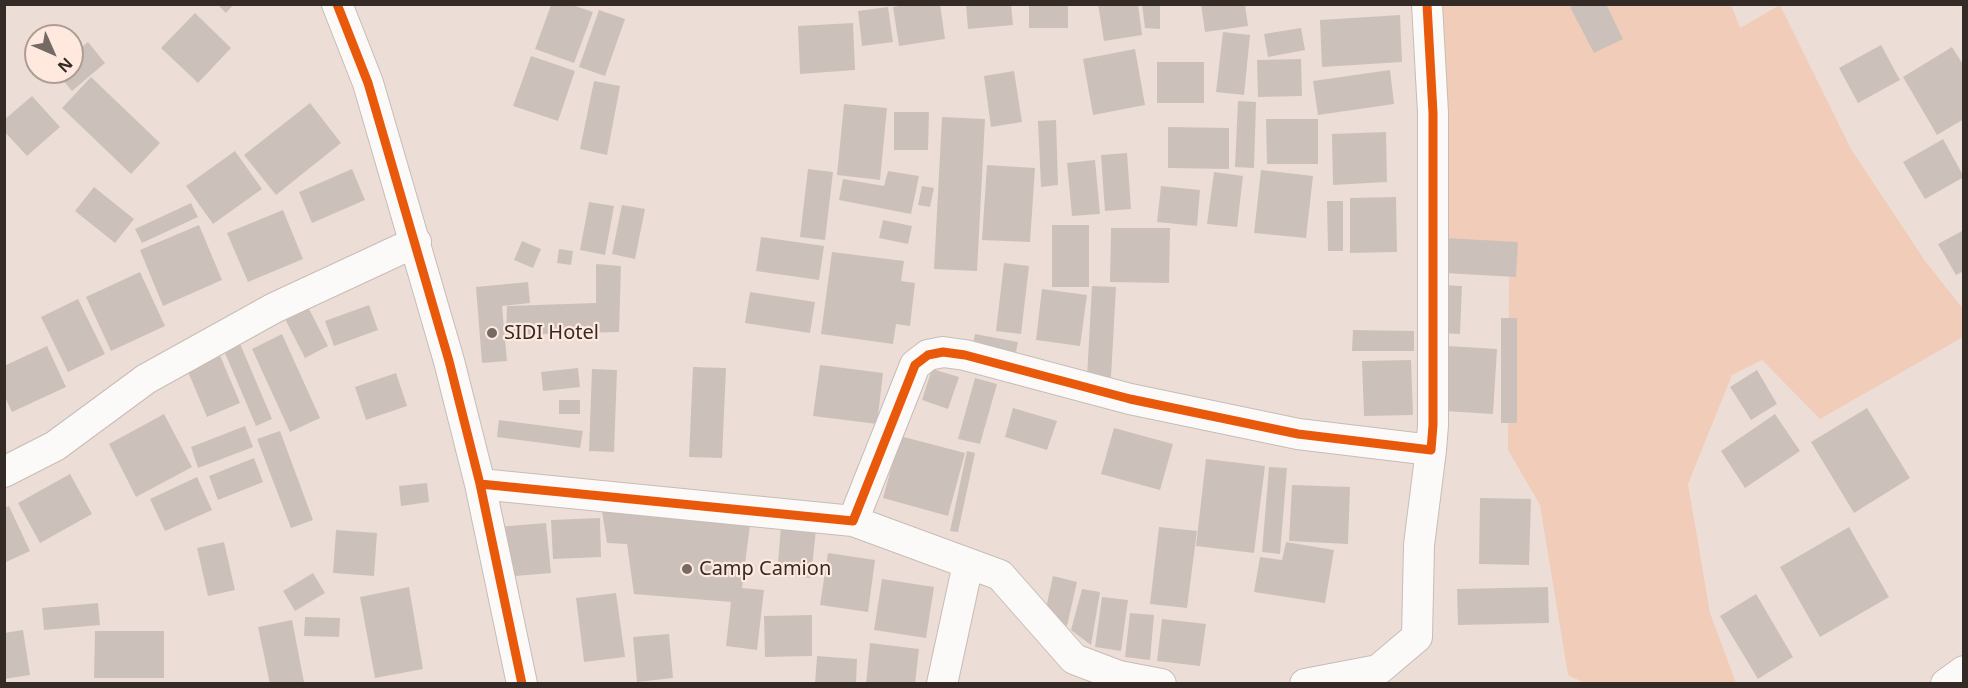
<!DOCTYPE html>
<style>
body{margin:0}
#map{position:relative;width:1968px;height:688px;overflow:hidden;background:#ecded6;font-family:"Noto Sans",sans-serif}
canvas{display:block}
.frame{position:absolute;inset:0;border:6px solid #352b26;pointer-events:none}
.north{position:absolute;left:24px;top:24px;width:60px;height:60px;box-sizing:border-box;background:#ffe9de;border:2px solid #ae9d94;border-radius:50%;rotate:135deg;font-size:16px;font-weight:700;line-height:24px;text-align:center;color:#352b26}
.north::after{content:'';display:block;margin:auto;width:21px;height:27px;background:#756a64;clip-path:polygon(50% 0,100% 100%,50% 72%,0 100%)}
</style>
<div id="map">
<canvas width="1968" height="688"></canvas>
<div class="frame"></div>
<div class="north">N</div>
</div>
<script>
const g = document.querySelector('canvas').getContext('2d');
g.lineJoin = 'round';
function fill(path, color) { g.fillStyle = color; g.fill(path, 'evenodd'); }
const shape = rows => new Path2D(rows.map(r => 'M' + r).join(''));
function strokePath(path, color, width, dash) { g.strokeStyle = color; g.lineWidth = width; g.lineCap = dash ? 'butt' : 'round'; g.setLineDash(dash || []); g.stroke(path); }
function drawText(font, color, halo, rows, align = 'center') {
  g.font = font + ' "Noto Sans",sans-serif'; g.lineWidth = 4.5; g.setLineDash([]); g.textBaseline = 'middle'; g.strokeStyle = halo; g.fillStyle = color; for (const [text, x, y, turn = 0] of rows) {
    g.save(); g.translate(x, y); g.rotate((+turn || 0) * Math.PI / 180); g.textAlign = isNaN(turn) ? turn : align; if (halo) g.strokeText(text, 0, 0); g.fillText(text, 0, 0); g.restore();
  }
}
const green = shape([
 [1411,5,1731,5,1740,28,1780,5,1851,149,1925,261,1963,309,1963,337,1820,419,1762,360,1732,375,1688,484,1710,613,1736,683,1587,684,1568,675,1540,505,1508,450,1509,265,1437,246]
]);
const building = shape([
 [217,4,234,4,226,13],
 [912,4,940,4,945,39,899,46,893,7],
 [966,4,1011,4,1013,25,968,29],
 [1029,4,1068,4,1068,28,1029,28],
 [1098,4,1138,4,1142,35,1104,41],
 [1142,4,1160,4,1160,29,1145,28],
 [1201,4,1245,4,1248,26,1205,32],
 [1575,4,1606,4,1623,39,1594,53,1570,7],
 [551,5,572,5,593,12,574,63,535,49],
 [888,7,893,42,862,46,858,11],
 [599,10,625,19,605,76,579,67],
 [195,13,231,48,198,83,161,48],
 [1400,15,1402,62,1322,67,1320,20],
 [853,23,855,70,800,74,798,26],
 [1301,28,1305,50,1268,57,1264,34],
 [1223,32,1250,35,1244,95,1216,92],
 [88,42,105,63,72,91,56,72,72,72,72,55],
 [1881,45,1900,80,1858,103,1839,68],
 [1952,47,1964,66,1964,119,1937,135,1903,77],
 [1135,49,1145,105,1093,115,1083,59],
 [531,56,575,71,558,121,513,106],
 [1301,59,1302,96,1258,97,1257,60],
 [1157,62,1204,62,1204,103,1157,103],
 [1390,70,1394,104,1318,115,1313,81],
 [1014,71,1022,122,991,127,984,76],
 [91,77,160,143,131,174,62,108],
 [594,81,620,86,607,155,580,149],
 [32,96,60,127,27,156,4,131,4,120],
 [1238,101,1256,102,1254,168,1235,167],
 [310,103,341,143,276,195,244,155],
 [844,104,887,108,880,180,837,175],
 [894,112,929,112,928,150,894,150],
 [942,117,985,119,977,271,934,269],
 [1266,119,1318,119,1318,164,1267,164],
 [1056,120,1058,185,1041,187,1038,121],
 [1168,127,1229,128,1229,169,1168,168],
 [1386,132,1387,182,1333,185,1332,134],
 [1943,139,1964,177,1925,199,1903,162],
 [235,151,262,189,213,224,186,186],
 [1127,153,1131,209,1105,211,1101,155],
 [1095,160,1100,214,1072,216,1067,163],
 [987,165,1035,168,1030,242,982,240],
 [352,169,365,200,312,223,299,192],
 [808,169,833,172,825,240,800,237],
 [1261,170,1313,176,1306,238,1254,233],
 [888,171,919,176,911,214,839,200,843,179,884,186],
 [1214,172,1243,176,1237,227,1207,224],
 [922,186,934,188,930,207,918,205],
 [1161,186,1200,190,1197,226,1157,222],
 [94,187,134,219,115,243,75,211],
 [1396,197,1397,252,1350,253,1350,198],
 [1327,201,1343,201,1343,251,1328,251],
 [589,202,614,206,605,255,580,250],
 [191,203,198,217,142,243,135,229],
 [622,205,645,209,635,259,612,254],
 [283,210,303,259,248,282,227,233],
 [883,220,912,226,908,244,879,238],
 [199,225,222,280,163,306,140,250],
 [1052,225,1089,225,1089,287,1052,287],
 [1111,228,1170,228,1169,283,1110,282],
 [1964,230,1964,271,1956,275,1938,244],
 [761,237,824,246,819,280,756,271],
 [1446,238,1518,242,1516,277,1444,273],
 [522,241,541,249,533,268,514,260],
 [559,249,573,251,571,265,557,263],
 [832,252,904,261,901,281,915,283,910,326,896,324,893,344,821,334],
 [1004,263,1029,266,1021,334,996,331],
 [596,264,621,266,619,332,506,335,507,306,596,303],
 [140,272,165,326,111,351,86,297],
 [528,282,530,303,502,306,507,361,482,363,476,287],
 [1442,285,1462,286,1460,334,1440,333],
 [1092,286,1116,287,1111,377,1087,377],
 [1042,289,1087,295,1080,346,1036,340],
 [750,292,815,302,810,333,745,323],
 [78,299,105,354,68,372,41,317],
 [369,305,378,330,334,346,325,321],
 [308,307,328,346,305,358,285,319],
 [1501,318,1517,318,1517,423,1501,423],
 [1353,330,1414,331,1414,351,1352,351],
 [282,334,320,418,290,432,252,349],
 [975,334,1018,342,1016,352,973,344],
 [238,339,272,419,256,426,222,346],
 [47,346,66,387,12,412,4,395,4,366],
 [1448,346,1497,349,1493,414,1444,411],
 [219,353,240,403,207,417,186,367],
 [1411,360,1413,415,1364,416,1362,361],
 [820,365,883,373,877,424,813,416],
 [693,367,726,368,722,458,689,457],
 [578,368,580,387,543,391,541,372],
 [592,369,617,370,614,452,589,451],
 [932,369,959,377,948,409,922,400],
 [1757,370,1777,404,1751,420,1730,387],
 [396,373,407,406,366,420,355,387],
 [975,378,997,384,980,444,958,439],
 [559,400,580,400,580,414,559,414],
 [1013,408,1057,421,1047,450,1005,437],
 [1867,408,1910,478,1854,513,1811,442],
 [164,414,192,467,136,497,109,444],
 [1775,414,1800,451,1745,488,1721,451],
 [499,420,583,431,580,448,497,437],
 [245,426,253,447,198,468,191,447],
 [1114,428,1173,444,1160,490,1101,474],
 [280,431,313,520,291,528,257,439],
 [900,436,965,453,948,516,883,498],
 [967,451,975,453,958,532,950,531],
 [254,458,263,482,218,500,209,476],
 [1206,459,1265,466,1254,553,1196,546],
 [1269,467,1287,468,1280,554,1262,552],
 [70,474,92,514,40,543,18,503],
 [197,477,212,510,165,531,150,499],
 [427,483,429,502,401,506,399,486],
 [1292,485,1350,487,1348,544,1289,541],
 [1480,498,1531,499,1529,565,1479,564],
 [601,505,751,517,742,588,764,590,757,650,726,646,731,602,634,594,627,544,607,543],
 [9,506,30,551,4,563,4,508],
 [600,518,601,557,553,559,551,520],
 [546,523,551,573,503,577,498,527],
 [781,526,816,529,811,578,777,575],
 [1159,527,1197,531,1187,608,1150,604],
 [1849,527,1889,597,1820,637,1780,567],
 [336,530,377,533,374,576,333,573],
 [224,542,235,590,208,596,197,548],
 [1286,542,1334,550,1325,603,1254,592,1260,557,1282,560],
 [828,553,875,560,868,612,820,605],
 [313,573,325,593,295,611,283,591],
 [1053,576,1077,582,1067,626,1046,608],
 [882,579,934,587,926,638,874,630],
 [409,587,423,669,375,678,360,597],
 [1548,587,1549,623,1458,625,1457,589],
 [1082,589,1100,592,1091,645,1071,630],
 [616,593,625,657,584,662,576,598],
 [1756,594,1793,657,1758,679,1720,616],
 [1102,597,1128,600,1121,651,1095,647],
 [98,603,100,625,44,630,42,608],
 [1130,613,1154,615,1150,660,1125,657],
 [812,615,812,656,765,657,764,616],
 [305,617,340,618,339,637,304,636],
 [1162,619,1206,624,1200,666,1157,661],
 [292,620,304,682,270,684,258,627],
 [23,630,30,675,4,679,4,633],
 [95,631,164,631,164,678,94,678],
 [669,634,673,678,637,682,633,637],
 [870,643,919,649,915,684,866,684],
 [817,656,857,659,856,684,815,684]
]);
const minor = shape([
 [337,4,368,83,449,361,480,484,522,684],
 [4,472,55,446,146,379,274,308,416,242],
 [480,484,853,521,915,365,928,355,943,352,965,355,1130,399,1298,434,1431,450,1433,425,1433,113,1427,4],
 [853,521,1000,575,1074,659,1119,676,1161,684],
 [942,684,968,564],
 [1305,684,1378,670,1417,637,1419,545,1431,450],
 [1946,684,1964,671]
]);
const cycleway = shape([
 [337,4,368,83,449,361,480,484,522,684],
 [480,484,853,521,915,365,928,355,943,352,965,355,1130,399,1298,434,1431,450,1433,425,1433,113,1427,4]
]);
const markers = [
 [492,333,6,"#756a64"],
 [687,569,6,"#756a64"]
];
const poiNames = [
 ["SIDI Hotel",504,333],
 ["Camp Camion",699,569]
];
fill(green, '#f1ccb8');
fill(building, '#ccc1ba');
strokePath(minor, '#c7bcb6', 32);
strokePath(minor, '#fcfaf9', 30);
strokePath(cycleway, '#e8590c', 9);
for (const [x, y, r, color] of markers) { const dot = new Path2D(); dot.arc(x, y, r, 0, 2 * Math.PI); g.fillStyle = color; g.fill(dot); strokePath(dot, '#ffe9de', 2); }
drawText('20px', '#352b26', '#ffe9de', poiNames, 'left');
</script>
